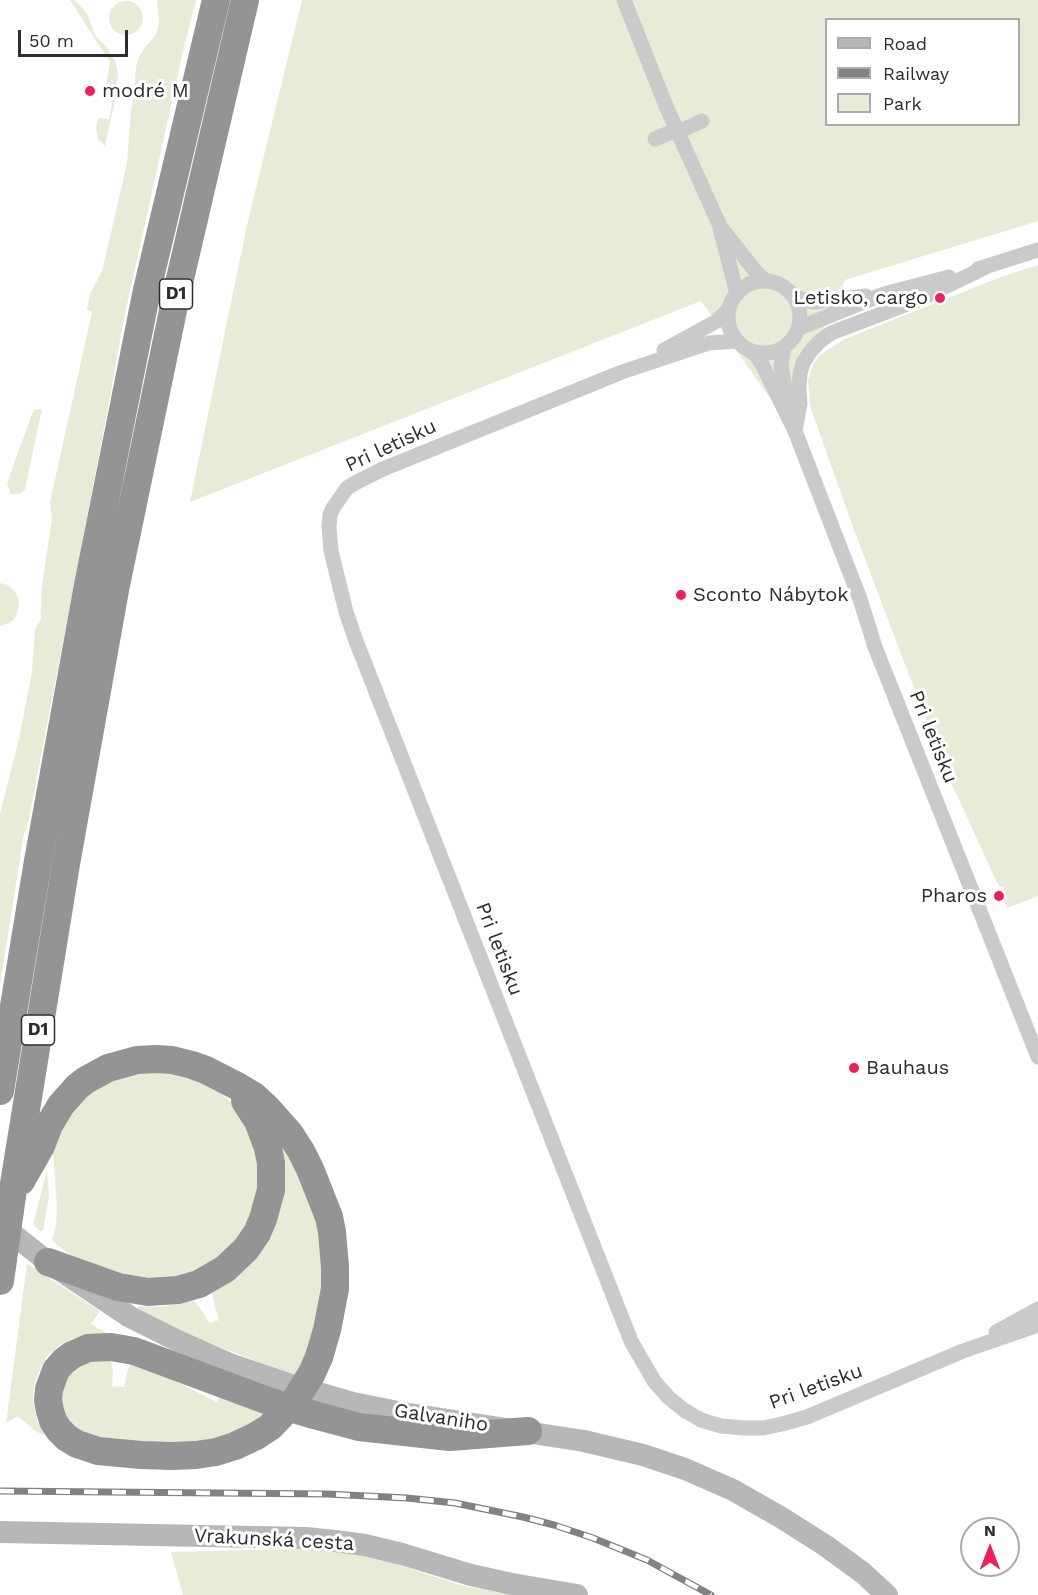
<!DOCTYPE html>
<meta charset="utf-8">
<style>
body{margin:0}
#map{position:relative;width:1038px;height:1595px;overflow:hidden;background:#fff;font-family:"Work Sans",sans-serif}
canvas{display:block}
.legend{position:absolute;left:825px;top:18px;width:195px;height:108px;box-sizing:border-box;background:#fff;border:2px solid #ababab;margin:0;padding:8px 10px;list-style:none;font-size:18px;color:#2d2d2d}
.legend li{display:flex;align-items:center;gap:12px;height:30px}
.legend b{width:30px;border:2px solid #ababab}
.north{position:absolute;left:960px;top:1517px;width:60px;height:60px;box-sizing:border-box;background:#fff;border:2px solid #ababab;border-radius:50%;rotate:0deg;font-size:16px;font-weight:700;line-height:24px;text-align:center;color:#2d2d2d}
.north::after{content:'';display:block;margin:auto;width:21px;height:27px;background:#f51d59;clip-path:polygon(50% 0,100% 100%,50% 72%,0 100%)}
.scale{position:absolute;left:18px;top:30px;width:110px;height:27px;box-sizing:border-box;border:3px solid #2d2d2d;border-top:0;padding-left:8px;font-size:18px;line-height:21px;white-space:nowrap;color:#2d2d2d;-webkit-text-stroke:4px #fff;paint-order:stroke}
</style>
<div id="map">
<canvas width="1038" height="1595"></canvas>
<ul class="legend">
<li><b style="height:8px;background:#b7b7b7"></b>Road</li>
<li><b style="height:8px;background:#828282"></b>Railway</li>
<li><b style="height:16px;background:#e7ecd8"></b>Park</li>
</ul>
<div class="north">N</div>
<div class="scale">50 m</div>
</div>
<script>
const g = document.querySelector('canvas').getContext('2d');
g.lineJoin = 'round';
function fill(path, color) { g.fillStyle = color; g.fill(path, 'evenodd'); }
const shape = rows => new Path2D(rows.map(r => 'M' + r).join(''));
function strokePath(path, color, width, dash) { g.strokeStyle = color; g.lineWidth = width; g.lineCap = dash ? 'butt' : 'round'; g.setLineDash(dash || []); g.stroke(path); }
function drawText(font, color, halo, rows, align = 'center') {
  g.font = font + ' "Work Sans",sans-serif'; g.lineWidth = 6; g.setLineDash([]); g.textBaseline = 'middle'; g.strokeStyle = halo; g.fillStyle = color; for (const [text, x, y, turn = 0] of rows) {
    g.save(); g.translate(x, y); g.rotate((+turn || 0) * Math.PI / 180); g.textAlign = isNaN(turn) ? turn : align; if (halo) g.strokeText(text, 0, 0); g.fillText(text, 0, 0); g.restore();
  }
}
const green = shape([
 [70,0,74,0,87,13,95,35,109,50,116,64,118,73,116,96,105,146,98,139,96,128,98,118,109,119,115,89,106,87,110,62],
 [157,0,196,0,182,56,123,323,110,397,27,829,24,833,0,985,0,814,19,739,29,688,32,671,35,630,41,619,41,593,52,518,50,502,92,312,87,310,90,294,102,271,104,263,127,163,131,110,134,96,136,67,139,57,145,47,151,41,157,32,159,22],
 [302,0,1038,0,1038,221,845,280,808,366,792,429,701,301,190,502,247,225],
 [826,20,1018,20,1018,124,826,124],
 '109 18a17 17 0 1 1 34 0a17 17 0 1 1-34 0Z',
 [1038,265,1038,896,1007,908,1004,900,1007,898,1003,886,999,887,944,767,854,530,810,406,808,380,813,364,820,355,845,339,1001,277],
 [39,409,42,409,25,489,21,493,16,494,11,494,7,483,32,414,34,410],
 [0,583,8,585,15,592,18,597,19,606,16,616,13,620,9,623,0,626],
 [144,1072,166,1072,190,1080,192,1075,212,1085,233,1104,249,1127,262,1179,249,1229,211,1269,152,1287,75,1258,52,1241,56,1226,57,1207,53,1151,60,1131,71,1114,85,1098,103,1085,121,1077],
 [284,1143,313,1199,326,1273,301,1377,258,1362,202,1340,169,1326,137,1308,138,1306,159,1307,192,1301,195,1302,202,1311,207,1320,210,1323,219,1320,215,1308,212,1293,226,1284,280,1144],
 [47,1170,49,1197,44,1226,43,1230,40,1231,33,1225],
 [27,1264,100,1311,91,1324,105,1332,105,1334,90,1334,74,1338,60,1345,47,1356,40,1369,34,1385,33,1401,37,1420,46,1436,35,1431,18,1416,6,1423],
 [110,1357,113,1370,112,1386,124,1387,128,1369,132,1362,135,1361,217,1402,221,1391,278,1410,266,1421,200,1446,85,1439,56,1406,70,1365],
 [333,1548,367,1554,460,1585,513,1595,183,1595,171,1552]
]);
const minor = shape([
 [624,0,666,106,719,224,737,294],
 [678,132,702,121],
 [655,139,676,130],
 [722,229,756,272,766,281],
 [978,269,1038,250],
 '728 317a36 36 0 1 1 72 0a36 36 0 1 1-72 0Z',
 [794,297,813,302,866,296],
 [799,328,884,294,949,277],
 [737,341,709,343,622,372,383,469,357,482,347,488,333,508,330,515,329,527,331,551,346,612,356,641,631,1341,654,1381,669,1398,684,1410,701,1420,721,1426,744,1428,763,1428,782,1424,807,1417,963,1351,1038,1325],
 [784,348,781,365,788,405],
 [664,350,717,321,729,309],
 [750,351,756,355,763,366,795,431,860,599,875,647,1038,1057],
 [795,431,800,404,799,389,800,374,803,363,810,352,819,342,831,333,918,300,986,267],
 [996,1332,1038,1309]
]);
const secondary = shape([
 [0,1224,48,1262,130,1317,178,1341,232,1365,288,1384,353,1403,403,1413,584,1441,643,1455,685,1469,733,1490,782,1518,826,1546,863,1573,887,1595],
 [0,1532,306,1538,335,1541,365,1545,402,1554,471,1575,512,1584,577,1595]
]);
const motorway = shape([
 [0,1091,38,861,88,585,147,290,216,0],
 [21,1181,41,1146,49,1125,61,1105,77,1087,86,1080,108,1068,137,1060,156,1059,172,1060,192,1065,206,1070,239,1087,254,1096,267,1108,290,1134,301,1151,310,1169,329,1217,332,1232,335,1267,335,1289,327,1330,319,1357],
 [12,1196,66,864,115,590,176,296,245,0],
 [48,1262,118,1287,148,1292,178,1290,199,1284,225,1269,246,1249,257,1233,263,1219,271,1190,271,1163,268,1148,258,1121,245,1101],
 [256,1436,235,1446,216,1452,196,1455,172,1456,141,1455,98,1451,77,1444,67,1438,59,1430,53,1421,50,1411,48,1400,49,1389,56,1370,64,1361,72,1355,88,1348,111,1347,134,1351,271,1402,314,1415,359,1427,450,1437,528,1431]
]);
const rail = shape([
 [0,1491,327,1494,407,1498,455,1503,523,1517,554,1525,593,1538,647,1560,711,1595]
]);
const motorwayBridge = shape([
 [0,1281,12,1196],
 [256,1436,270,1427,294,1402,312,1373,319,1357]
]);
const markers = [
 [90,91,6,"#f51d59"],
 [940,298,6,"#f51d59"],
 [681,595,6,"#f51d59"],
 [999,896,6,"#f51d59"],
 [854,1068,6,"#f51d59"]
];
const shields = [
 [176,294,33],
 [38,1030,33]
];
const shieldNames = [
 ["D1",176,294],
 ["D1",38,1030]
];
const poiNames = [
 ["modré M",102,91],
 ["Letisko, cargo",928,298,"right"],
 ["Sconto Nábytok",693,595],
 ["Pharos",987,896,"right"],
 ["Bauhaus",866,1068]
];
const streetNames = [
 ["Pri letisku",391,446,-25],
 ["Pri letisku",933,737,68],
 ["Pri letisku",499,949,69],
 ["Pri letisku",816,1387,-20],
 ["Galvaniho",441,1418,9],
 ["Vrakunská cesta",274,1540,3]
];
fill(green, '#e7ecd8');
strokePath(minor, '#cacaca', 15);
strokePath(secondary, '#b7b7b7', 22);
strokePath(motorway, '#949494', 28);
strokePath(rail, '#828282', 7);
strokePath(rail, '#fff', 4.5, [14]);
strokePath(motorwayBridge, '#949494', 28);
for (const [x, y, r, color] of markers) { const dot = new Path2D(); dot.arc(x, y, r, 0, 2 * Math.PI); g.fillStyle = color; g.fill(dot); strokePath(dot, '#fff', 2); }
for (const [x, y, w] of shields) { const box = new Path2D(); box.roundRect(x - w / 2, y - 15, w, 30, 4.5); g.fillStyle = '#fff'; g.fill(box); strokePath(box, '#2d2d2d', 1.5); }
drawText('bold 18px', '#2d2d2d', null, shieldNames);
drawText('20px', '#2d2d2d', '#fff', poiNames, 'left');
drawText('20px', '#2d2d2d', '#fff', streetNames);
</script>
